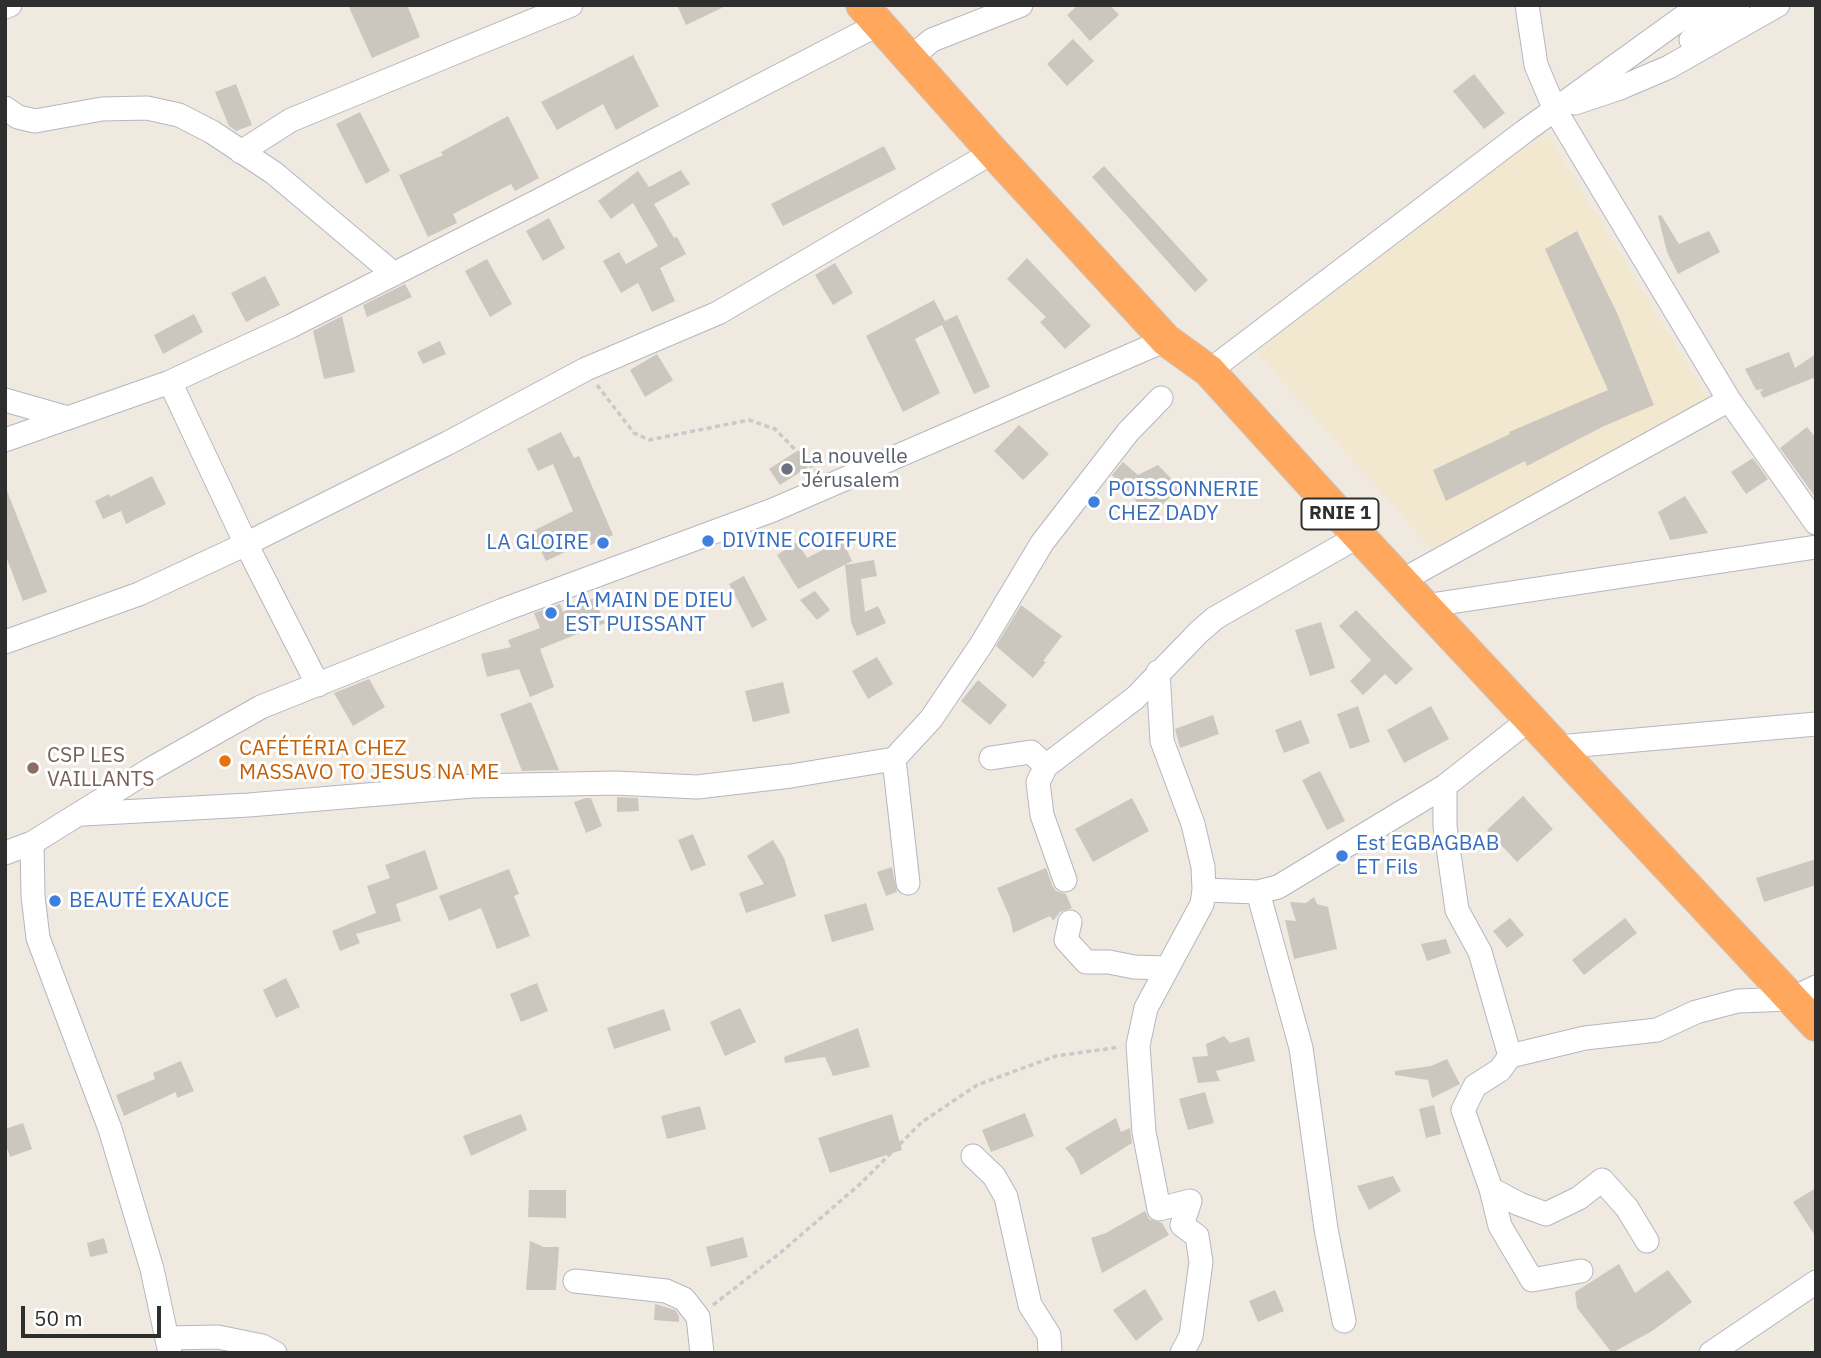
<!DOCTYPE html>
<meta charset="utf-8">
<style>
body{margin:0}
#map{position:relative;width:1821px;height:1358px;overflow:hidden;background:#f0e9e0;font-family:"IBM Plex Sans",sans-serif}
canvas{display:block}
.frame{position:absolute;inset:0;border:7px solid #2e2e2e;pointer-events:none}
.scale{position:absolute;left:21px;top:1306px;width:140px;height:32px;box-sizing:border-box;border:4px solid #2e2e2e;border-top:0;padding-left:9px;font-size:21px;line-height:24px;white-space:nowrap;color:#2e2e2e;-webkit-text-stroke:5px #fff;paint-order:stroke}
</style>
<div id="map">
<canvas width="1821" height="1358"></canvas>
<div class="frame"></div>
<div class="scale">50 m</div>
</div>
<script>
const g = document.querySelector('canvas').getContext('2d');
g.lineJoin = 'round';
function fill(path, color) { g.fillStyle = color; g.fill(path, 'evenodd'); }
const shape = rows => new Path2D(rows.map(r => 'M' + r).join(''));
function strokePath(path, color, width, dash) { g.strokeStyle = color; g.lineWidth = width; g.lineCap = dash ? 'butt' : 'round'; g.setLineDash(dash || []); g.stroke(path); }
function drawText(font, color, halo, rows, align = 'center') {
  g.font = font + ' "IBM Plex Sans",sans-serif'; g.lineWidth = 6; g.setLineDash([]); g.textBaseline = 'middle'; g.strokeStyle = halo; g.fillStyle = color; for (const [text, x, y, turn = 0] of rows) {
    g.save(); g.translate(x, y); g.rotate((+turn || 0) * Math.PI / 180); g.textAlign = isNaN(turn) ? turn : align; if (halo) g.strokeText(text, 0, 0); g.fillText(text, 0, 0); g.restore();
  }
}
const education = shape([
 [1545,131,1709,400,1432,549,1257,352]
]);
const building = shape([
 [348,5,407,5,420,37,372,58],
 [677,5,728,5,686,25],
 [1078,5,1110,5,1119,15,1090,41,1067,15],
 [1073,39,1094,61,1067,86,1047,64],
 [633,55,659,106,616,130,603,104,557,130,541,102],
 [1474,74,1505,113,1484,129,1453,91],
 [236,84,252,125,236,131,229,126,215,92],
 [360,112,390,171,366,184,336,124],
 [508,116,539,178,515,191,511,184,453,214,457,223,428,237,399,175,443,155,441,152],
 [884,146,896,169,783,226,771,204],
 [1104,166,1208,280,1195,292,1092,177],
 [681,170,690,184,654,204,674,238,677,237,686,254,660,268,675,301,652,312,638,283,621,293,603,261,619,252,626,264,658,246,633,203,611,219,598,201,638,171,649,187],
 [1661,215,1679,244,1709,231,1720,252,1678,274,1667,252,1658,216],
 [549,218,565,248,543,261,526,231],
 [1577,231,1617,313,1654,405,1604,426,1527,466,1525,461,1446,501,1433,470,1510,434,1509,432,1608,390,1545,249],
 [1027,258,1091,326,1065,349,1040,322,1046,317,1007,279],
 [487,259,512,304,490,317,465,271],
 [835,263,853,293,833,305,815,275],
 [265,276,280,305,246,322,231,293],
 [405,284,412,297,367,317,363,305],
 [934,300,945,321,957,315,990,387,974,394,942,325,915,339,940,393,903,412,866,336],
 [194,314,203,332,163,354,154,335],
 [342,316,355,372,324,379,313,331],
 [440,341,446,354,423,364,417,352],
 [1789,352,1795,368,1816,354,1816,377,1763,398,1760,392,1764,389,1756,390,1745,369],
 [657,354,673,380,645,397,630,370],
 [1019,425,1049,454,1023,480,994,451],
 [1807,427,1816,438,1816,498,1780,448],
 [561,432,574,458,579,456,613,535,588,546,586,542,546,561,531,532,573,511,553,464,538,471,527,449],
 [797,451,808,467,780,485,769,469],
 [1753,458,1768,479,1746,494,1731,472],
 [1123,462,1138,475,1158,465,1180,488,1150,516,1112,475],
 [152,476,166,504,126,524,121,511,103,519,95,501,109,494,110,497],
 [5,486,47,592,23,601,5,554],
 [1685,496,1708,533,1670,540,1658,512],
 [842,540,852,561,798,589,777,555,797,542,807,558],
 [874,560,877,576,861,579,865,612,878,606,886,623,857,636,851,622,845,565],
 [744,576,767,620,752,628,729,584],
 [815,591,830,610,817,620,800,600],
 [594,598,605,623,540,649,554,687,530,697,519,669,487,677,481,654,511,647,508,640,540,628,534,613,560,604,563,612],
 [1021,605,1062,636,1043,661,1046,662,1033,678,996,646],
 [1356,610,1413,669,1396,685,1385,674,1363,695,1350,681,1371,660,1339,626],
 [1321,622,1335,668,1310,676,1295,630],
 [877,657,893,684,868,699,852,671],
 [369,679,385,707,353,726,334,693],
 [978,680,1007,705,990,725,961,701],
 [783,682,790,713,753,722,745,691],
 [531,702,559,770,522,771,500,714],
 [1358,706,1370,742,1350,749,1337,714],
 [1431,706,1449,739,1404,763,1387,730],
 [1213,715,1219,734,1180,748,1175,729],
 [1301,720,1310,743,1284,753,1275,730],
 [1320,771,1345,821,1327,830,1302,780],
 [1523,796,1553,829,1517,862,1487,830],
 [617,797,638,798,639,811,617,812],
 [586,798,591,798,602,826,586,833,574,802],
 [1132,798,1149,831,1093,862,1075,829],
 [693,834,706,865,691,871,678,840],
 [773,840,784,858,796,896,746,913,739,893,764,884,747,856],
 [425,850,438,889,396,904,401,921,356,934,360,943,340,951,332,931,376,913,367,886,390,878,385,865],
 [1816,859,1816,885,1764,902,1756,878],
 [892,867,897,892,886,896,877,872],
 [1046,868,1052,885,1056,891,1066,894,1072,908,1060,912,1053,921,1050,916,1013,933,1010,918,997,888],
 [509,869,519,894,514,896,530,936,497,949,481,908,449,921,439,896],
 [1314,897,1317,904,1328,907,1337,949,1294,959,1285,920,1296,921,1290,902,1306,903],
 [866,903,874,930,832,942,824,915],
 [1510,918,1524,935,1507,948,1493,931],
 [1625,918,1637,933,1584,975,1572,960],
 [1446,939,1451,953,1427,961,1421,944],
 [286,978,300,1007,276,1018,263,990],
 [537,983,548,1011,521,1022,510,994],
 [740,1008,756,1042,725,1056,710,1022],
 [664,1009,671,1030,614,1049,607,1028],
 [858,1028,870,1067,833,1076,825,1057,785,1063,784,1057],
 [1224,1036,1230,1043,1249,1037,1255,1061,1216,1071,1220,1081,1198,1083,1192,1057,1208,1056,1206,1044],
 [1447,1059,1460,1084,1432,1098,1428,1080,1395,1075,1395,1071,1431,1066],
 [181,1061,194,1091,177,1098,176,1092,124,1116,116,1095,155,1079,153,1073],
 [1205,1092,1214,1123,1188,1130,1179,1099],
 [1434,1105,1441,1134,1426,1138,1419,1109],
 [700,1106,706,1129,667,1139,661,1116],
 [1025,1113,1034,1136,991,1152,982,1130],
 [521,1114,527,1130,471,1156,463,1136],
 [892,1114,902,1150,830,1173,818,1138],
 [1116,1118,1121,1132,1130,1128,1132,1143,1081,1175,1074,1159,1065,1148],
 [23,1123,32,1149,10,1157,5,1142,5,1129],
 [1393,1176,1401,1191,1369,1210,1357,1186],
 [1816,1188,1816,1237,1793,1202],
 [529,1190,566,1190,566,1218,528,1217],
 [1145,1211,1149,1219,1162,1223,1169,1235,1102,1273,1091,1238,1106,1233],
 [743,1237,748,1257,711,1267,706,1247],
 [104,1238,108,1253,90,1257,87,1243],
 [530,1241,544,1247,559,1247,556,1290,526,1290],
 [1619,1264,1635,1293,1668,1270,1692,1302,1652,1331,1612,1353,1577,1308,1575,1292],
 [1145,1289,1163,1319,1136,1341,1113,1310],
 [1275,1290,1284,1311,1258,1322,1249,1301],
 [655,1304,675,1310,679,1316,679,1322,654,1320]
]);
const path = shape([
 [597,385,634,433,649,440,749,420,775,429,816,471],
 [713,1305,780,1253,859,1185,922,1122,977,1085,1056,1056,1120,1047]
]);
const minor = shape([
 [1527,5,1536,65,1555,110,1729,400,1816,523],
 [5,7,10,5],
 [1691,40,1726,10,1738,5],
 [910,58,932,40,1021,5],
 [1575,103,1620,88,1669,67,1778,5],
 [5,108,18,117,35,121,102,109,147,108,179,115,212,132,274,173,394,274],
 [241,152,291,120,571,5],
 [1209,371,1525,131,1700,5],
 [5,400,68,418],
 [5,440,170,382,291,326,534,203,879,24],
 [1401,581,1729,400],
 [1424,606,1816,547],
 [5,642,139,594,246,544,170,382],
 [1158,672,1162,741,1193,824,1203,867,1204,890,1202,904,1146,1008,1138,1045,1144,1132,1159,1209,1190,1201,1182,1225,1197,1236,1201,1262,1191,1336,1182,1353],
 [318,685,246,544,448,443,586,369,718,313,993,152],
 [1558,747,1816,724],
 [991,758,1031,752,1046,766],
 [894,759,908,883],
 [1445,786,1445,826,1457,910,1480,952,1510,1056,1500,1070,1475,1086,1463,1110,1491,1189,1500,1226,1532,1280,1581,1271],
 [84,814,249,805,473,786,616,783,697,787,791,776,894,759,931,719,981,645,1042,543,1128,432,1161,398],
 [32,843,33,896,38,938,110,1129,152,1269,170,1353],
 [5,853,32,843,151,769,261,707,503,610,773,510,1166,340],
 [1065,880,1042,815,1038,782,1046,766,1135,698,1199,632,1215,618,1359,536],
 [1204,890,1258,892,1278,887,1445,786,1530,719],
 [1258,892,1301,1048,1326,1229,1344,1321],
 [1070,922,1066,940,1086,962,1109,962,1134,967,1167,968],
 [1510,1056,1585,1038,1657,1030,1696,1012,1738,1001,1791,999,1816,987],
 [973,1156,994,1176,1006,1197,1030,1305,1049,1335,1050,1353],
 [1491,1189,1519,1204,1546,1214,1579,1198,1602,1180,1627,1208,1647,1241],
 [575,1281,666,1291,684,1299,698,1317,702,1353],
 [167,1338,218,1337,262,1346,275,1353],
 [1711,1353,1816,1282]
]);
const highway = shape([
 [862,5,993,152,1166,340,1209,371,1359,536,1816,1025]
]);
const markers = [
 [787,469,7,"#6b7280"],
 [1094,502,7,"#3f7fe0"],
 [708,541,7,"#3f7fe0"],
 [603,543,7,"#3f7fe0"],
 [551,613,7,"#3f7fe0"],
 [225,761,7,"#e8710a"],
 [33,768,7,"#8d6e63"],
 [1342,856,7,"#3f7fe0"],
 [55,901,7,"#3f7fe0"]
];
const shields = [
 [1340,514,77]
];
const shieldNames = [
 ["RNIE 1",1340,514]
];
const worshipNames = [
 ["La nouvelle",801,457],
 ["Jérusalem",801,481]
];
const shopNames = [
 ["POISSONNERIE",1108,490],
 ["CHEZ DADY",1108,514],
 ["DIVINE COIFFURE",722,541],
 ["LA GLOIRE",589,543,"right"],
 ["LA MAIN DE DIEU",565,601],
 ["EST PUISSANT",565,625],
 ["Est EGBAGBAB",1356,844],
 ["ET Fils",1356,868],
 ["BEAUTÉ EXAUCE",69,901]
];
const foodNames = [
 ["CAFÉTÉRIA CHEZ",239,749],
 ["MASSAVO TO JESUS NA ME",239,773]
];
const educationNames = [
 ["CSP LES",47,756],
 ["VAILLANTS",47,780]
];
fill(education, '#f2e7cf');
fill(building, '#cbc7be');
strokePath(minor, '#b4b6c2', 25);
strokePath(highway, '#c9c9c9', 34);
strokePath(path, '#c9c9c9', 3.5, [5, 3.5]);
strokePath(minor, '#fff', 23);
strokePath(highway, '#ffa75c', 32);
for (const [x, y, r, color] of markers) { const dot = new Path2D(); dot.arc(x, y, r, 0, 2 * Math.PI); g.fillStyle = color; g.fill(dot); strokePath(dot, '#fff', 2.5); }
for (const [x, y, w] of shields) { const box = new Path2D(); box.roundRect(x - w / 2, y - 15.5, w, 31, 5); g.fillStyle = '#fff'; g.fill(box); strokePath(box, '#2e2e2e', 2); }
drawText('bold 19px', '#2e2e2e', null, shieldNames);
drawText('21px', '#5b616d', '#fff', worshipNames, 'left');
drawText('21px', '#366cbe', '#fff', shopNames, 'left');
drawText('21px', '#c56008', '#fff', foodNames, 'left');
drawText('21px', '#785e54', '#fff', educationNames, 'left');
</script>
